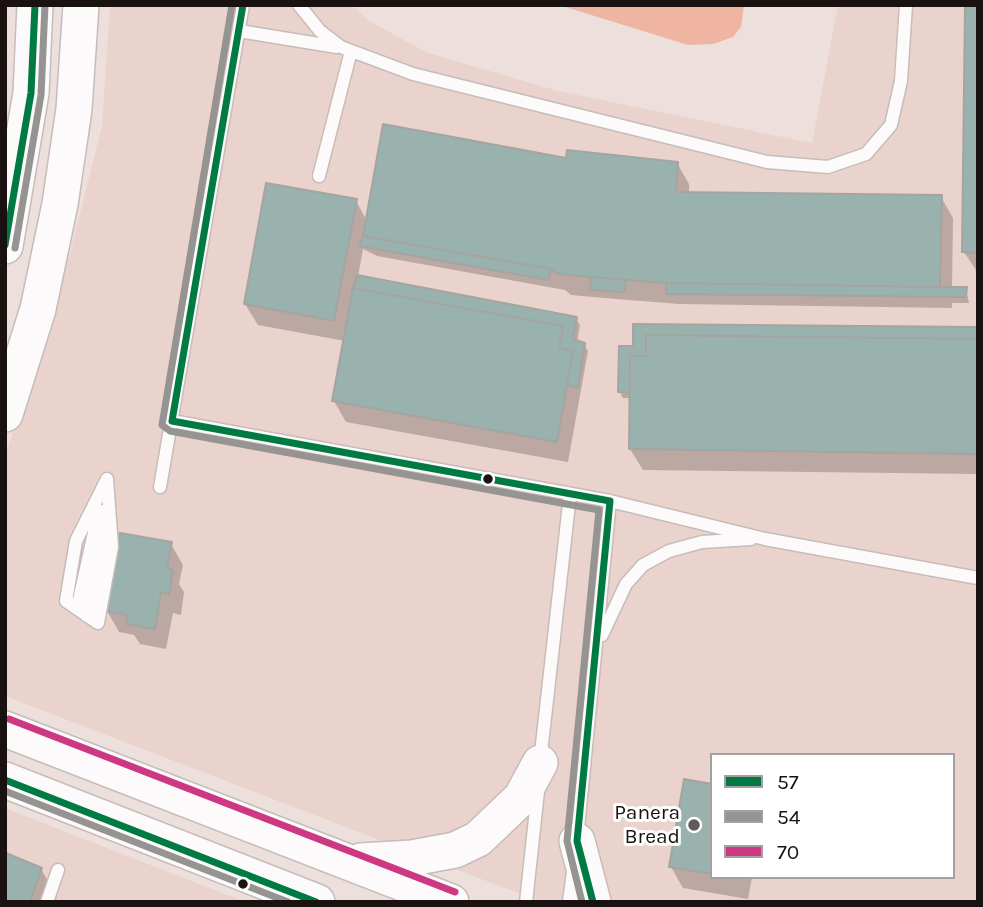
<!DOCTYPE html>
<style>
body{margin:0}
#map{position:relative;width:983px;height:907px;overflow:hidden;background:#ede0dc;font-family:Karla,sans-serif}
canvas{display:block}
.frame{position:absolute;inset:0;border:7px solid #191210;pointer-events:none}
.legend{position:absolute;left:710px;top:753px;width:245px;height:126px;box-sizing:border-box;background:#fff;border:2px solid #a3a09f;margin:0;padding:9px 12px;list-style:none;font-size:21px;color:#191210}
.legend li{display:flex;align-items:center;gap:14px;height:35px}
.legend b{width:35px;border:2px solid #a3a09f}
</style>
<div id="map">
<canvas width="983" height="907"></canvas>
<div class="frame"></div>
<ul class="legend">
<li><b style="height:9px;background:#007a43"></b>57</li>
<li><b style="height:9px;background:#969393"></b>54</li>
<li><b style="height:9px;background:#cd3883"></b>70</li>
</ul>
</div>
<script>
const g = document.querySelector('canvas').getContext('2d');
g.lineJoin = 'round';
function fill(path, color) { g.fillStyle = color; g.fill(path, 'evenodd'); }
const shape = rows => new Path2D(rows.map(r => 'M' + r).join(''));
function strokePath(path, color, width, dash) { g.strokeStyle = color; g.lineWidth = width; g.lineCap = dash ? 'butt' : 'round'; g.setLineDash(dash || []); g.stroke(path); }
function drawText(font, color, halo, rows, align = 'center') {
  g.font = font + ' Karla,sans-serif'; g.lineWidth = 6; g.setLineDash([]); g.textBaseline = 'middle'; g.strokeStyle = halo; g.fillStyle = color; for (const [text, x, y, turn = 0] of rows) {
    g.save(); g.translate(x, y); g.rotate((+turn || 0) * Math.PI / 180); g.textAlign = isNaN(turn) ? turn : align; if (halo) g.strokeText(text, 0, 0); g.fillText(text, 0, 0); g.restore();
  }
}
const built = shape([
 [110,5,352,5,369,21,428,53,558,91,812,143,838,5,978,5,978,902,541,902,5,696,5,456,57,304,102,126],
 [712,755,953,755,953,877,712,877],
 [5,808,245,902,5,902]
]);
const forest = shape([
 [559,5,744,5,741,27,733,37,713,44,688,45]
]);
const shadow = shape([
 [978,5,978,273,964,252],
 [567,161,677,163,689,184,689,193,941,197,953,218,952,289,966,289,969,303,952,303,952,308,679,304,604,298,571,295,565,290,377,256,363,249,358,277,576,319,580,325,577,342,584,345,588,351,568,462,346,422,334,401,345,341,258,325,245,304,356,201,367,221],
 [978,329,978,474,643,470,630,449,631,398,623,398,619,391],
 [171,544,183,565,179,584,184,592,181,615,173,613,166,649,140,644,134,635,119,632,107,611,70,602,71,572,110,580],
 [712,786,712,877,752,877,748,899,683,888,671,867],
 [5,856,41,869,57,897,55,902,5,902]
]);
const building = shape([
 [965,5,978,5,978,253,962,252,965,5],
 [383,124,566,158,567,150,678,162,676,192,942,195,940,287,666,283,591,277,557,274,551,269,363,236,383,124],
 [266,183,357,199,334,321,244,304,266,183],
 [363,236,551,269,548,280,359,246,363,236],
 [357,275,577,317,573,339,585,343,578,388,567,385,573,351,559,348,563,326,353,288,357,275],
 [591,277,626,280,625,292,590,290,591,277],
 [666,283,940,287,967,287,966,297,667,294,666,283],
 [353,288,563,326,559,348,573,351,557,442,332,401,353,288],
 [633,324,978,327,978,339,646,335,646,356,630,356,630,392,618,392,619,346,633,346,633,324],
 [646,335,978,339,978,454,629,449,630,356,646,356,646,335],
 [120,533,172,542,167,568,173,570,169,594,161,593,155,629,126,624,127,615,105,611,120,533],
 [684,779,712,784,712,874,669,867,684,779],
 [6,853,42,868,30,902,5,902,6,853]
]);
const lane = shape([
 [299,5,320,31,341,47,413,74,767,162,828,167,866,154,891,125,901,81,906,5],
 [239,31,337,47],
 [319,176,351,51],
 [172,421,610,501,765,539,978,578],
 [107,479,112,547,98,623,66,601,76,541,107,479],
 [160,487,243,5],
 [77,609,99,510],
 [87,616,102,547,104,521],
 [602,635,626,584,643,565,669,551,702,542,751,539],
 [540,762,570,495],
 [577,839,610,501],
 [47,902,58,870],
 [526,902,538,791],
 [569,902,573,871]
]);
const secondary = shape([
 [5,246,31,93,35,5],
 [5,414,38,309,60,204,74,109,81,5],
 [5,729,451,902],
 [5,780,317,902],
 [577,841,593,902],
 [361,861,412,858,455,850,478,839,521,798,540,763]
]);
const bus1 = shape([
 [243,5,172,421,610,501,577,841,593,902],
 [5,245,31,93,35,5],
 [5,780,316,902]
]);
const bus2 = shape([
 [232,5,162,425,170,431,599,510,567,841,582,902],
 [15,248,41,95,45,5],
 [5,791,288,902]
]);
const bus3 = shape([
 [9,719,455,892]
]);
const markers = [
 [488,479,6,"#191210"],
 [694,825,7,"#635a57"],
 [243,884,6,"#191210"]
];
const poiNames = [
 ["Panera",680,813],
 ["Bread",680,837]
];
fill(built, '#ead3cc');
fill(forest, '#f0b4a3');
fill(shadow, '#0003');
fill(building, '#99b2ad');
strokePath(building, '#a5a4a1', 2);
strokePath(lane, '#c6bcb9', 15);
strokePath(secondary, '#c6bcb9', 38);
strokePath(lane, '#fcfafa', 12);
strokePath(secondary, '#fcfafa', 35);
strokePath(bus1, '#007a43', 7);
strokePath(bus2, '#969393', 7);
strokePath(bus3, '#cd3883', 7);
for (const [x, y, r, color] of markers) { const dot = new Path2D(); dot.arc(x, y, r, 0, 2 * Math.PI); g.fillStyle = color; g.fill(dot); strokePath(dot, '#fff', 2.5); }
drawText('21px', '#191210', '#fff', poiNames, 'right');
</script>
